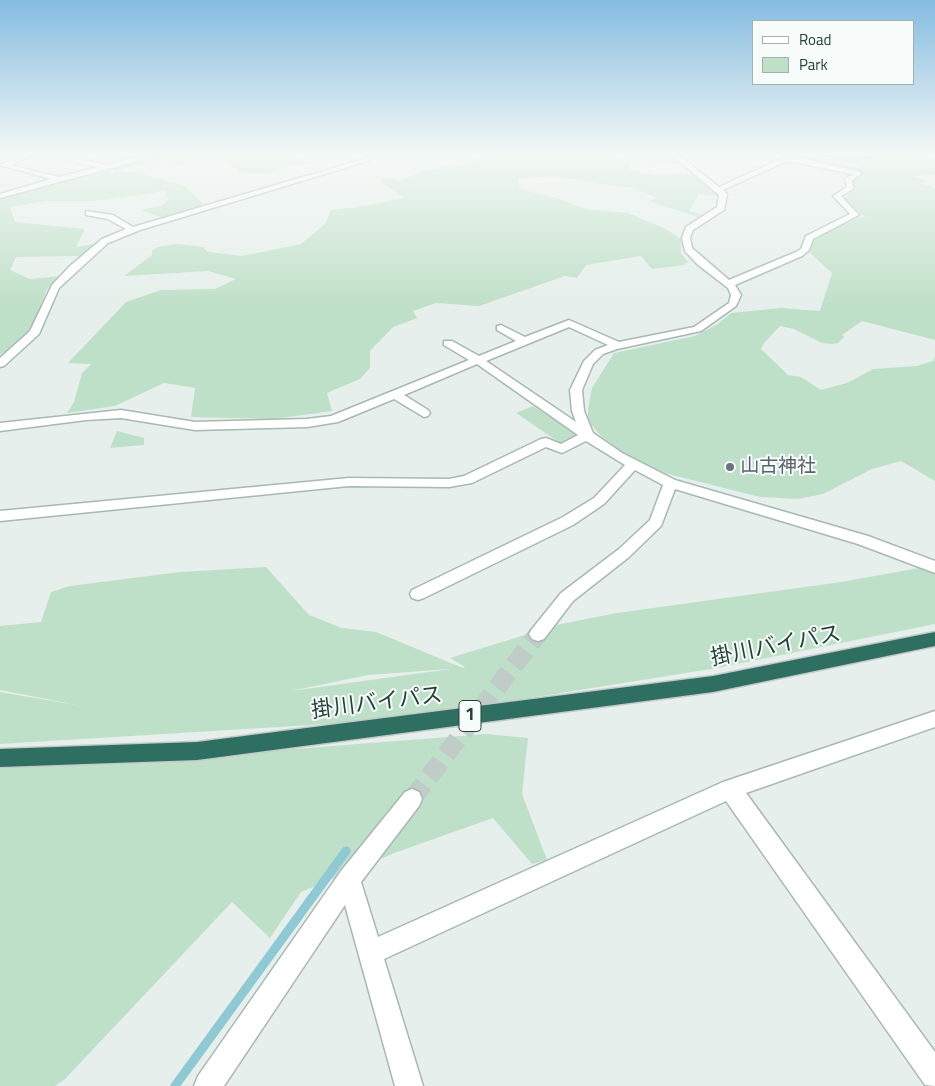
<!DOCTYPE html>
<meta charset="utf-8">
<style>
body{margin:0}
#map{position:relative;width:935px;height:1086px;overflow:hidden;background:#e6efeb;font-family:"Titillium Web",sans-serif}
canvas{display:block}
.legend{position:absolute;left:752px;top:20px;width:162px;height:65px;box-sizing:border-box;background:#f7fbf9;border:1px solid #a3b1ad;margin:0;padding:6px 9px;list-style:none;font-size:15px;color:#24423a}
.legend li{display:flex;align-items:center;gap:10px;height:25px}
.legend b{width:25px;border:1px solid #a3b1ad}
</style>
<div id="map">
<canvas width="935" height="1086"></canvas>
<ul class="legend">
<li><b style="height:6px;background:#fff"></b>Road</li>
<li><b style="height:14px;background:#bfe0c8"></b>Park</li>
</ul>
</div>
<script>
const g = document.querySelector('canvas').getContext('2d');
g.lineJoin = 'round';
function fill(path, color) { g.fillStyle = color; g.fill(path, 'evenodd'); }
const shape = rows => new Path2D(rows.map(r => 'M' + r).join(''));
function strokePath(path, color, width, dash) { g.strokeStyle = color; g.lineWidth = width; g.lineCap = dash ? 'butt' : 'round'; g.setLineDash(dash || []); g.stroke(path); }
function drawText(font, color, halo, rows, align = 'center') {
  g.font = font + ' "Titillium Web","Noto Sans JP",sans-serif'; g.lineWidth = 4; g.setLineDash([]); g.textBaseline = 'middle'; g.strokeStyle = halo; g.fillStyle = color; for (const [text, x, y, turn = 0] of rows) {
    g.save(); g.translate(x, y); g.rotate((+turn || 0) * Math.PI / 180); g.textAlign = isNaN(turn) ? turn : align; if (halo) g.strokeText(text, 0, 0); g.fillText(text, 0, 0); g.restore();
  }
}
const green = shape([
 [158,155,287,155,312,163,287,167,267,173,238,172,236,168,219,157,195,158,186,160,181,167,167,161,116,170,138,173,185,186,202,203,200,206,163,218,141,210,160,206,169,200,165,195,166,190,138,196,91,201,45,201,10,207,15,222,85,229,76,247,94,244,81,256,16,257,10,270,30,279,60,276,47,289,28,336,0,355,0,196,110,167,111,173,109,179,114,171,112,167],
 [489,155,612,155,622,161,631,161,629,170,656,175,693,173,715,191,718,196,698,194,689,211,707,216,700,218,649,201,658,198,632,188,552,176,518,179,520,189,563,200,585,209,628,213,666,229,681,239,681,253,688,262,683,265,652,269,641,256,586,265,577,278,565,276,479,306,436,303,413,311,417,318,393,327,370,351,370,368,360,379,327,393,332,411,273,419,191,417,195,388,164,383,115,406,67,413,74,402,82,373,91,364,68,363,126,302,161,290,215,289,236,279,208,271,124,276,152,255,152,251,158,247,176,244,203,247,208,252,242,256,301,244,325,224,331,210,359,207,404,198,382,183,381,177,399,181,423,171,469,163],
 [790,155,815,156,863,169,858,164,876,155,917,155,935,161,935,175,913,176,928,181,920,183,935,188,935,340,862,321,842,335,844,337,838,343,832,344,822,343,794,329,780,326,764,343,761,349,788,375,801,377,821,390,847,383,873,369,917,366,933,361,935,356,935,481,901,461,872,469,823,494,798,499,760,497,660,472,634,460,602,437,588,421,588,409,592,388,614,353,695,336,718,324,731,313,781,308,820,311,832,273,810,253,812,247,815,239,834,228,861,217,866,218,843,198,856,189,850,179,864,173,795,160],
 [639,156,673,157,682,164,655,164],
 [533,406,578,435,560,443,516,413],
 [117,431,144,438,144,445,110,448],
 [930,566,935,568,935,624,717,668,393,720,0,744,0,692,82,706,0,690,0,626,41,622,51,592,70,586,180,572,266,567,309,615,342,628,376,632,463,668,465,667,450,658,561,624,617,613,841,582],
 [450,669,291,691,368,675],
 [486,734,528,738,522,794,547,860,532,864,493,818,397,852,301,892,270,938,232,902,65,1079,55,1086,0,1086,0,765,192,757]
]);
const water = shape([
 [817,155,876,155,858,164]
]);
const stream = shape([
 [175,1086,346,851]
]);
const minorTunnel = shape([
 [412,799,538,634]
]);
const minor = shape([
 [23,155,33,155,10,165,59,177,98,167,50,155,63,155,106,165,147,155,159,155,0,198,0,194,51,179,0,165,23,155],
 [368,155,376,155,368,161,140,230,108,243,59,288,39,334,4,366,0,367,0,358,30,331,52,285,70,266,102,239,126,229,108,219,86,215,86,211,113,215,133,227,364,159,368,155],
 [672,155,679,155,719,187,783,158,784,155,861,172,861,174,852,180,853,189,841,196,859,215,813,239,809,250,802,256,735,285,741,295,736,306,701,331,617,349,603,354,593,364,582,390,584,411,593,433,622,453,675,480,868,536,935,561,935,573,858,544,675,489,661,526,629,557,573,601,544,639,538,641,532,639,529,634,532,629,561,593,619,549,650,520,663,485,635,470,604,504,573,525,424,598,418,600,412,598,410,594,412,590,563,517,594,498,625,465,586,441,562,453,546,447,472,483,449,487,349,486,0,521,0,511,349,478,449,479,464,476,541,439,546,438,561,444,578,435,477,364,404,395,428,410,430,413,428,416,424,417,394,399,338,422,307,427,195,430,121,418,86,420,0,431,0,423,121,410,195,422,307,419,331,416,469,360,444,345,444,341,452,341,479,356,516,341,497,330,497,326,501,325,525,337,569,320,619,342,694,327,729,303,731,295,728,288,697,264,685,251,682,238,686,227,717,207,719,195,672,155],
 [787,161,853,174,845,179,847,187,833,196,850,214,806,236,801,249,796,252,729,280,692,248,690,238,693,230,724,210,727,194,723,190,787,161],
 [569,327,608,345,595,350,584,361,570,390,572,411,576,422,486,361,569,327],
 [935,711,935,727,746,793,935,1052,935,1086,925,1085,726,801,384,959,423,1086,395,1086,345,905,224,1086,194,1086,198,1076,341,871,405,792,412,789,419,792,422,799,419,806,361,882,378,937,723,782,935,711]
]);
const highway = shape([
 [935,632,935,646,713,692,197,760,0,767,0,749,197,742,713,676,935,632]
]);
const markers = [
 [730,467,5,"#6b7280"]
];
const shields = [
 [470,716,22]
];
const shieldNames = [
 ["1",470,716]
];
const worshipNames = [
 ["山古神社",740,467]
];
const nearStreetnames = [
 ["掛川バイパス",776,647,-11],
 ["掛川バイパス",377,704,-7]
];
fill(green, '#bfe0c8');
fill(water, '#8ec9d4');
strokePath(stream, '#8ec9d4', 9);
strokePath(minorTunnel, '#bfccc8', 19, [19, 9]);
strokePath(minor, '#a8b8b2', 3);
strokePath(highway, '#c2cac8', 3);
fill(minor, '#fff');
fill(highway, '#2f6f62');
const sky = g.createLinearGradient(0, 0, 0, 307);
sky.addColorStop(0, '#84bce0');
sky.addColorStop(0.5, '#f4f8f6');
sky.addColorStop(1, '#f4f8f600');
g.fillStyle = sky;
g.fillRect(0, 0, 935, 307);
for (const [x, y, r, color] of markers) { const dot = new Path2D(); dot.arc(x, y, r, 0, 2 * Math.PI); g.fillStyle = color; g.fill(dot); strokePath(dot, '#f7fbf9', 2); }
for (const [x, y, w] of shields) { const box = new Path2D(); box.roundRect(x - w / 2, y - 15.5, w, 31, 4); g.fillStyle = '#f7fbf9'; g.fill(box); strokePath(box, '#24423a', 1); }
drawText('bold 18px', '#24423a', null, shieldNames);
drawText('19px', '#5b616d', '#f7fbf9', worshipNames, 'left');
drawText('22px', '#24423a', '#f7fbf9', nearStreetnames);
</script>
